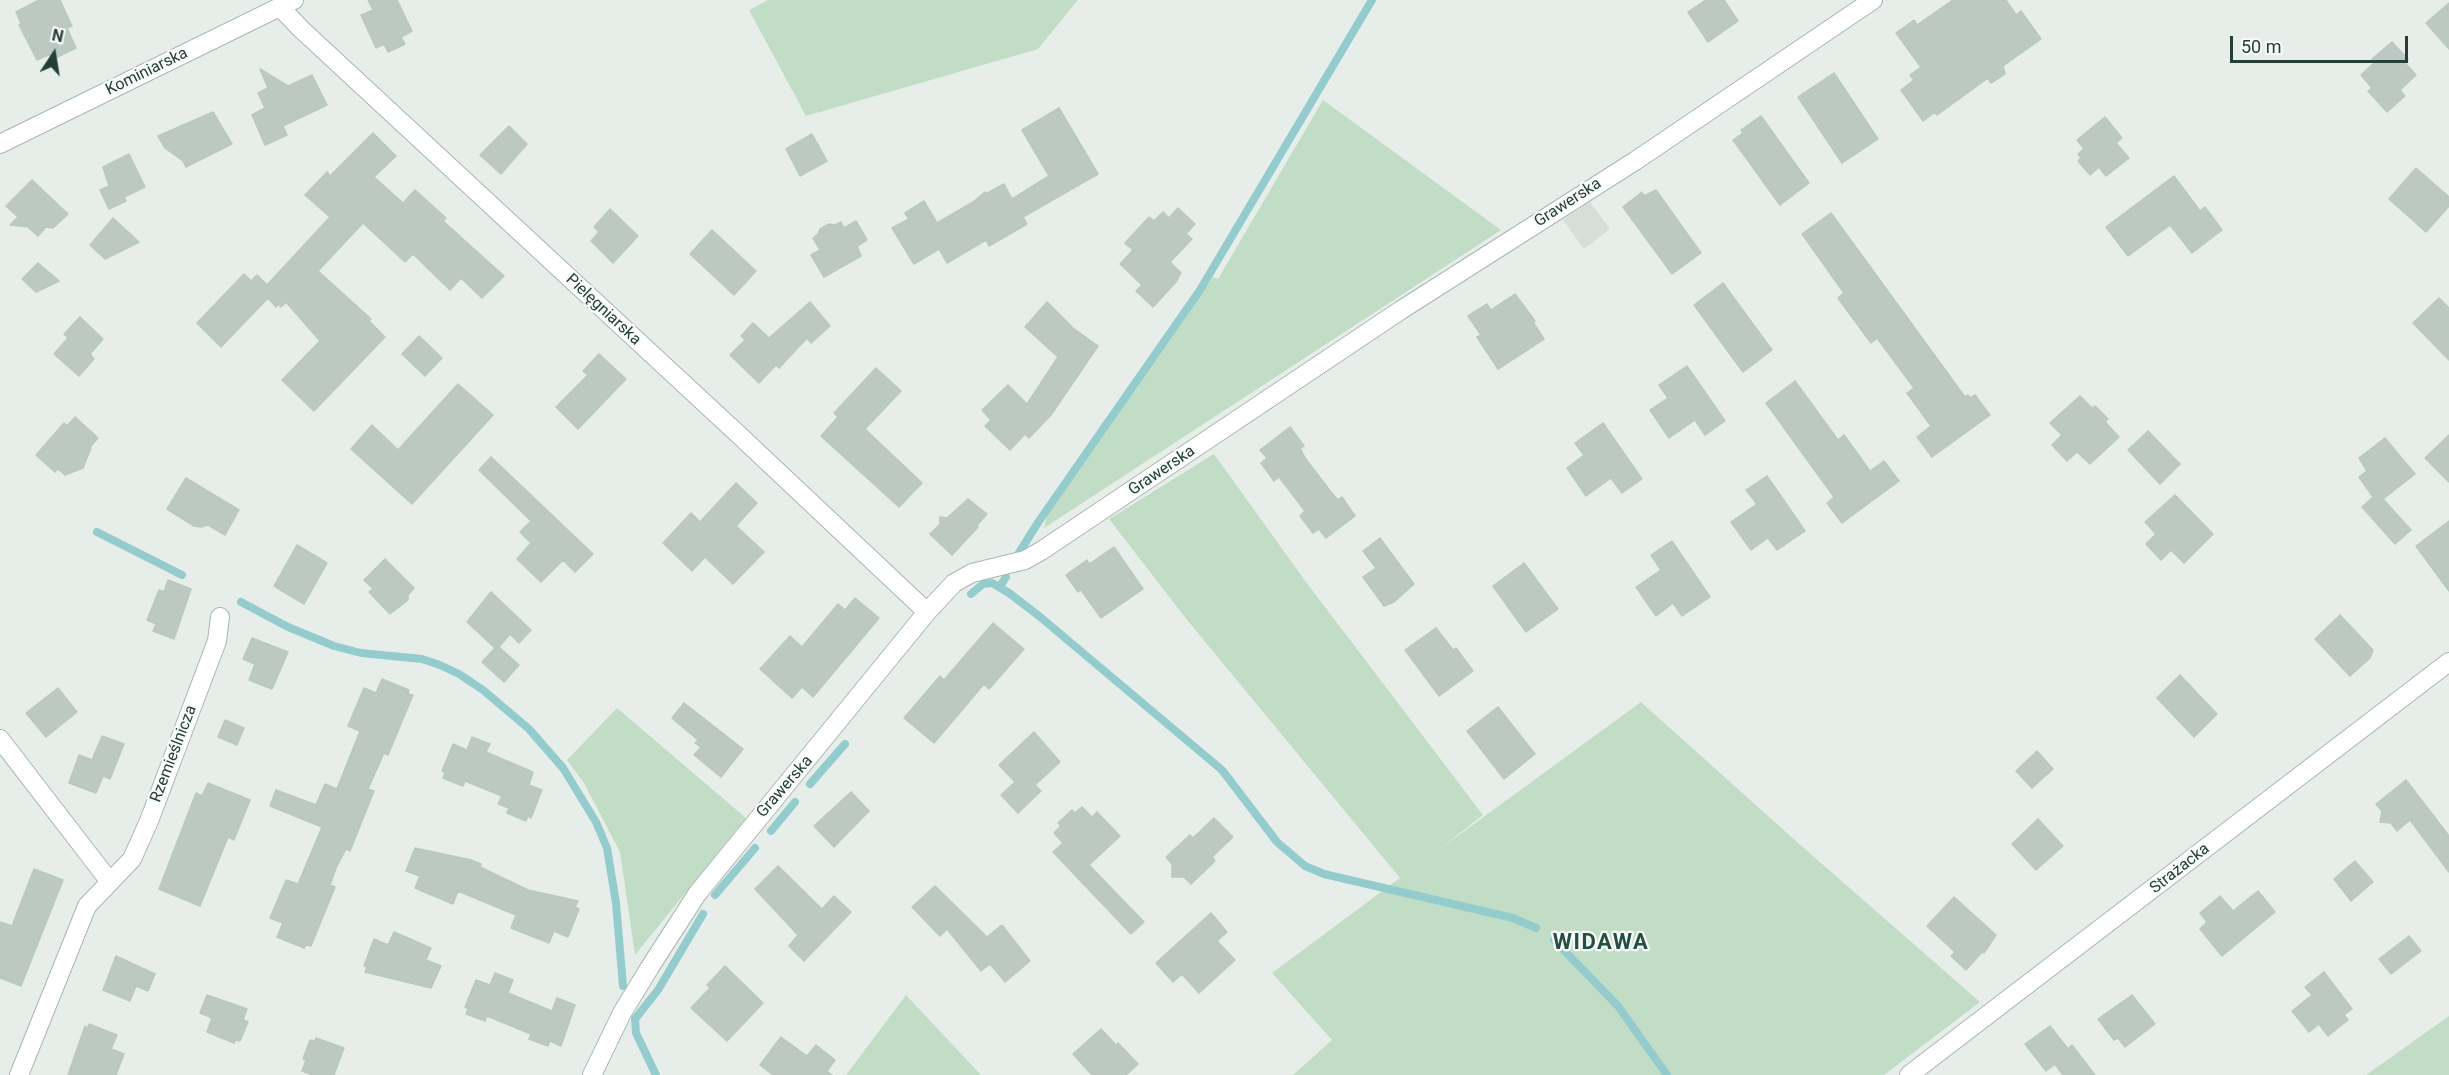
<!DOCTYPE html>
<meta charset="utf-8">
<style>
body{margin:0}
#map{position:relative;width:2449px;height:1075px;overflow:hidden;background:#e7eeea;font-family:Roboto,sans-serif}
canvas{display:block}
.north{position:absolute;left:24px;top:24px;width:60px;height:60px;-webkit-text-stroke:4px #f7fbf9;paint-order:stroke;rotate:12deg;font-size:16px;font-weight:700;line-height:24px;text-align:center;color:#263f36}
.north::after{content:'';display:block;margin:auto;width:21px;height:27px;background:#263f36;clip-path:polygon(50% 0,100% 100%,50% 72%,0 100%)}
.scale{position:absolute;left:2230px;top:36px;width:178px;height:27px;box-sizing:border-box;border:3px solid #263f36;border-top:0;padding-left:8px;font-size:18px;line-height:21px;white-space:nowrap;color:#263f36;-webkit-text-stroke:4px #f7fbf9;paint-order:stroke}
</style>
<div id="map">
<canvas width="2449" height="1075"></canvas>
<div class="north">N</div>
<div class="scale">50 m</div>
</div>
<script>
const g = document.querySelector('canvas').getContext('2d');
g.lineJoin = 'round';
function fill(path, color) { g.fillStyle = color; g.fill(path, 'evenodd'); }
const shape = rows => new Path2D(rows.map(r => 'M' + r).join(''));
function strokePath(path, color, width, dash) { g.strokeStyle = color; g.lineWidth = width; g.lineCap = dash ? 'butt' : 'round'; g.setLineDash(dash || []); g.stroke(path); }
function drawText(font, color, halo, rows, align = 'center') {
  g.font = font + ' Roboto,sans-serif'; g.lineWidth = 4.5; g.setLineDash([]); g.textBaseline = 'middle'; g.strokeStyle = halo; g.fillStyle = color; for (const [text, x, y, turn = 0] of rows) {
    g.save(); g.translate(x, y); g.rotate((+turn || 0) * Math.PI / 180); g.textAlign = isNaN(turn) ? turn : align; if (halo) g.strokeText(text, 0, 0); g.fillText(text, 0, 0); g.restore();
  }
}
const built = shape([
 [1590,202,1610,229,1584,249,1563,220]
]);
const green = shape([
 [768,0,1078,0,1038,49,806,116,749,10],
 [1323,100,1501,230,1044,528,1047,515,1157,357,1213,277,1218,279],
 [1214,454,1306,582,1483,815,1437,851,1641,702,1797,842,1980,1002,1884,1075,1293,1075,1332,1040,1272,973,1400,878,1188,621,1109,519],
 [617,708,746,818,635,955,620,852,584,783,567,760],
 [906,995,981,1075,846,1075],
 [2449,1016,2449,1075,2366,1075,2404,1048]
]);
const stream = shape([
 [97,532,182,575],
 [1017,556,1039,521,1200,290,1372,0],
 [1000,586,1006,577],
 [971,594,983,584,992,583,1009,593,1039,616,1222,770,1277,842,1305,866,1324,874,1513,918,1536,928],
 [241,602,288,627,334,646,361,653,422,659,440,665,459,674,483,690,529,729,563,768,596,822,607,848,616,903,623,986],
 [810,784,845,744],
 [771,831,795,802],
 [715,895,755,848],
 [1554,940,1618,1006,1667,1075],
 [656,1075,636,1033,635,1019,658,990,703,914]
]);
const building = shape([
 [39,0,60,0,72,26,67,28,76,48,53,59,51,54,37,60,19,25,21,23,16,12,39,0],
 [368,0,397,0,412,31,401,37,405,44,388,52,384,44,376,48,361,15,373,10,368,0],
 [1706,0,1724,0,1738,21,1708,42,1688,12,1706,0],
 [1953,0,2006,0,2016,15,2021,11,2041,39,2003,66,2005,74,1991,83,1988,78,1937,115,1935,112,1923,121,1901,90,1914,80,1910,75,1921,67,1896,33,1914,20,1917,25,1953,0],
 [2449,3,2449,49,2426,23,2449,3],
 [2392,42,2408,59,2405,63,2416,75,2400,90,2405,96,2387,112,2368,91,2372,88,2361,75,2374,63,2372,59,2392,42],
 [260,69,288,86,312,75,327,105,283,126,287,135,265,145,252,115,265,108,258,93,268,88,260,69],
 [1834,73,1878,139,1842,163,1798,97,1834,73],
 [1059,108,1098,174,1023,217,1027,224,989,246,986,240,947,263,939,249,914,264,892,228,909,219,905,213,924,201,937,223,973,202,985,192,986,194,1004,184,1012,199,1049,176,1022,130,1059,108],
 [213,112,232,144,186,167,183,161,165,148,158,136,213,112],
 [1761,116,1809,183,1780,205,1733,140,1743,133,1741,130,1761,116],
 [2105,117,2122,138,2116,143,2129,158,2106,176,2099,167,2090,175,2078,161,2081,158,2078,154,2084,149,2077,140,2105,117],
 [509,126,527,144,501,174,480,155,509,126],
 [373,133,396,156,374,177,403,203,415,190,446,218,443,221,504,276,482,298,461,278,450,290,413,254,405,262,363,223,318,271,371,319,369,321,385,337,314,411,282,380,320,341,286,302,281,307,278,304,276,307,268,298,221,347,197,323,244,274,251,281,257,275,267,285,330,217,305,195,327,172,330,176,373,133],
 [812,134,827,161,800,176,786,149,812,134],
 [129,154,145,187,124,197,126,201,109,209,100,190,109,186,103,167,129,154],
 [2416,168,2449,197,2449,206,2426,232,2389,199,2416,168],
 [2174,176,2200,211,2205,207,2222,230,2192,253,2170,225,2128,256,2106,227,2174,176],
 [32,180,68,214,53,228,46,227,38,236,28,227,10,225,18,217,6,206,32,180],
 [1656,190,1701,253,1672,274,1623,207,1642,192,1644,196,1656,190],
 [1178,208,1195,224,1186,234,1192,239,1170,262,1181,273,1176,282,1153,307,1136,291,1142,285,1120,264,1133,250,1125,243,1149,217,1154,221,1163,212,1169,218,1178,208],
 [610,209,638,236,613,263,591,241,599,232,594,227,610,209],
 [1831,213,1965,397,1968,395,1970,398,1975,395,1990,415,1932,457,1917,437,1931,426,1907,393,1914,388,1877,338,1871,343,1838,298,1844,293,1802,234,1831,213],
 [113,218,139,242,105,259,90,245,113,218],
 [856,221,867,240,857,246,861,256,824,277,811,255,820,250,813,238,818,234,820,229,829,224,835,225,841,222,844,228,856,221],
 [712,230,756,271,734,295,690,254,712,230],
 [38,263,59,281,36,292,22,279,38,263],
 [1723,283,1772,350,1743,372,1694,305,1723,283],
 [1515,294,1535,321,1533,322,1544,339,1498,369,1477,337,1481,335,1468,316,1487,304,1491,310,1515,294],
 [2439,298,2449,308,2449,360,2413,323,2439,298],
 [810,302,830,326,811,343,807,338,779,368,776,365,759,383,730,355,745,340,741,336,753,323,769,338,810,302],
 [1047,302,1073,328,1098,346,1051,415,1029,438,1025,434,1010,450,985,426,991,420,982,410,1008,385,1027,404,1058,357,1025,327,1047,302],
 [80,317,103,339,90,354,94,359,79,376,54,354,68,338,64,334,80,317],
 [419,336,442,358,425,376,402,354,419,336],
 [599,354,626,379,578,429,556,407,588,375,583,371,599,354],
 [1687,366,1725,421,1705,435,1695,420,1669,438,1650,410,1668,398,1659,385,1687,366],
 [876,368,901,391,865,429,922,483,899,507,821,436,838,417,834,413,876,368],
 [1795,381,1838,440,1844,435,1870,471,1884,461,1899,481,1842,523,1827,503,1834,497,1766,403,1795,381],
 [458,384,493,415,412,504,351,449,372,425,398,450,458,384],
 [2080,396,2092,408,2095,406,2108,419,2105,422,2119,437,2090,464,2077,452,2067,461,2052,445,2062,435,2050,423,2080,396],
 [75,417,98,438,90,447,91,448,83,468,65,475,58,469,55,472,36,455,64,423,67,426,75,417],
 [1603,423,1642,479,1622,493,1611,478,1586,496,1567,468,1584,455,1575,443,1603,423],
 [1290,427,1304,446,1300,448,1305,458,1331,492,1338,500,1342,497,1355,516,1326,538,1319,529,1313,533,1300,516,1305,511,1279,477,1274,481,1261,463,1267,458,1260,450,1290,427],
 [2148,431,2180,464,2160,484,2128,450,2148,431],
 [2449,435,2449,482,2425,458,2449,435],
 [2385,438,2415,474,2383,499,2411,530,2395,544,2362,507,2373,497,2359,477,2367,471,2359,458,2385,438],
 [491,457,593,554,575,572,563,560,541,582,517,559,531,543,520,532,531,521,479,470,491,457],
 [1767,476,1805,531,1777,550,1768,538,1751,550,1731,522,1757,504,1746,490,1767,476],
 [186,478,239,510,225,535,208,525,201,527,194,526,167,509,186,478],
 [736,483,757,503,736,526,764,552,733,584,705,557,692,571,663,543,691,513,700,522,736,483],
 [2175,495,2213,534,2184,563,2171,550,2161,560,2146,544,2156,534,2145,522,2175,495],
 [968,499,987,514,977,525,978,527,952,555,930,534,940,524,940,517,947,518,968,499],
 [2449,521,2449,591,2416,546,2449,521],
 [1380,538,1414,584,1394,602,1384,606,1363,577,1376,568,1363,551,1380,538],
 [1672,541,1710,597,1682,616,1673,603,1656,616,1636,587,1661,570,1651,555,1672,541],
 [297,545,327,563,304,604,274,586,297,545],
 [1114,547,1143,589,1101,618,1081,590,1078,592,1066,575,1087,560,1089,564,1114,547],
 [385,559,414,588,408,595,408,600,390,614,369,592,373,589,364,580,385,559],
 [1524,563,1558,609,1526,632,1493,586,1524,563],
 [168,580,191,589,174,639,153,631,156,624,147,620,159,590,164,592,168,580],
 [491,592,531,630,519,643,510,634,499,647,519,665,504,682,482,662,495,648,467,622,491,592],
 [855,598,879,618,813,697,802,687,792,698,760,669,790,636,802,647,838,604,845,610,855,598],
 [2340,615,2373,650,2370,658,2350,676,2315,639,2340,615],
 [993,623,1024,649,989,689,984,684,934,743,904,718,940,676,944,680,993,623],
 [1436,628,1453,650,1456,648,1473,671,1439,696,1405,650,1436,628],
 [252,638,288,652,272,689,249,680,255,664,243,659,252,638],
 [2180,675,2217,714,2194,737,2157,698,2180,675],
 [382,679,409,690,408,694,413,695,388,755,384,753,368,789,374,791,350,851,346,849,336,868,330,885,335,887,311,946,306,945,304,948,277,937,283,923,270,918,286,880,298,884,322,827,270,806,276,790,316,805,325,784,337,789,360,731,348,726,364,688,376,693,382,679],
 [58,688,77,712,46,737,26,713,58,688],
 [684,703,743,749,721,777,694,755,701,747,695,743,698,740,672,718,684,703],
 [1498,707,1535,754,1504,779,1467,731,1498,707],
 [225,720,244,728,237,745,218,737,225,720],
 [1034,732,1060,762,1035,785,1041,791,1018,813,1001,795,1015,782,999,765,1034,732],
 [102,736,124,744,110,779,103,776,96,793,69,783,79,755,92,760,102,736],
 [472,737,490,744,486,752,533,772,529,785,542,790,531,818,528,816,526,821,507,813,509,808,498,804,502,796,465,781,463,786,443,778,445,773,442,771,453,744,467,750,472,737],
 [2037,751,2053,769,2032,788,2016,771,2037,751],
 [2406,780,2449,836,2449,872,2410,820,2397,831,2391,823,2380,822,2382,811,2376,804,2406,780],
 [208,783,250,800,234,840,228,837,200,906,159,889,196,793,202,796,208,783],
 [851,792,869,811,834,847,814,826,851,792],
 [1082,807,1092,817,1097,812,1120,836,1089,865,1144,922,1131,934,1053,852,1063,843,1054,833,1061,826,1058,823,1072,810,1075,813,1082,807],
 [1214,818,1233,837,1212,857,1215,861,1191,884,1184,877,1172,877,1172,864,1166,857,1190,835,1193,838,1214,818],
 [2038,819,2063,846,2036,870,2012,844,2038,819],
 [415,848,471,860,481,864,480,867,528,890,578,901,575,907,579,909,568,937,554,931,549,943,511,928,516,915,458,891,453,904,415,888,420,876,406,871,415,848],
 [2355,861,2373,882,2351,901,2334,879,2355,861],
 [778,866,822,909,834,896,851,912,804,961,789,946,798,935,755,889,778,866],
 [34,869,63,880,21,986,0,978,0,922,12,926,34,869],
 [935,886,987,937,1002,925,1030,961,1005,982,990,964,981,971,947,929,940,936,912,907,935,886],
 [2258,891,2275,912,2222,956,2200,929,2207,922,2200,913,2220,896,2233,911,2258,891],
 [1954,897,1996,935,1984,953,1982,952,1966,970,1951,956,1955,952,1927,926,1954,897],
 [1211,913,1227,932,1217,941,1235,960,1199,993,1182,974,1173,982,1156,963,1211,913],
 [394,932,431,948,426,960,441,966,431,988,365,972,367,967,364,966,374,939,388,945,394,932],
 [2409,936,2421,951,2391,974,2379,959,2409,936],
 [116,956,155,974,148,991,136,986,130,1001,103,990,116,956],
 [725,966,763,1003,727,1041,691,1008,710,988,707,985,725,966],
 [2324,972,2352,1009,2344,1015,2348,1020,2328,1036,2319,1024,2309,1032,2292,1011,2312,995,2305,987,2324,972],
 [495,973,513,980,508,993,552,1011,557,998,575,1005,561,1046,550,1041,548,1046,529,1039,531,1034,487,1016,485,1021,466,1014,468,1009,465,1007,476,980,490,985,495,973],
 [207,995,247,1009,243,1020,248,1022,240,1041,235,1040,234,1043,207,1032,212,1018,200,1013,207,995],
 [2132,995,2155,1024,2125,1047,2118,1038,2114,1040,2098,1019,2132,995],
 [89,1024,117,1035,111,1049,124,1054,116,1075,68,1075,85,1026,88,1028,89,1024],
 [2050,1026,2068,1049,2072,1045,2095,1075,2063,1075,2055,1064,2046,1071,2025,1044,2050,1026],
 [1101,1029,1116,1045,1118,1043,1138,1064,1126,1075,1092,1075,1073,1054,1101,1029],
 [781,1037,807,1056,816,1045,835,1060,827,1071,832,1075,773,1075,760,1065,781,1037],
 [316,1038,344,1048,334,1075,313,1075,302,1071,306,1060,303,1059,310,1040,315,1041,316,1038]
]);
const minor = shape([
 [280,7,301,29,739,435,927,612],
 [0,739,110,882,87,906,19,1075],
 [110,882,132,859,149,821,217,641,220,617],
 [592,1075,622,1013,650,967,697,894,927,612,954,583,972,573,1025,560,1041,551,1401,310,1635,161,1873,0],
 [1909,1075,2449,662]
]);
const tertiary = shape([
 [0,144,294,0]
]);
const streetNames = [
 ["Kominiarska",147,72,-26],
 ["Grawerska",1568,203,-33],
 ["Pielęgniarska",603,310,43],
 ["Grawerska",1162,471,-34],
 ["Rzemieślnicza",174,754,-69],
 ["Grawerska",785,787,-49],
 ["Strażacka",2180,869,-38]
];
const districtNames = [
 ["WIDAWA",1601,943]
];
fill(built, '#d5ded9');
fill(green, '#c2ddc6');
strokePath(stream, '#94ccce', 8);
fill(building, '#bcc9c3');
strokePath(building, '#b9c8c0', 1.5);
strokePath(minor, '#a9b6b0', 20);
strokePath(tertiary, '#a9b6b0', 20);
strokePath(minor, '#fff', 18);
strokePath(tertiary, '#fff', 18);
drawText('16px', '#263f36', '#f7fbf9', streetNames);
g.letterSpacing = '1.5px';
drawText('bold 22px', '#235040', '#f7fbf9', districtNames);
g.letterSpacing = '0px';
</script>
